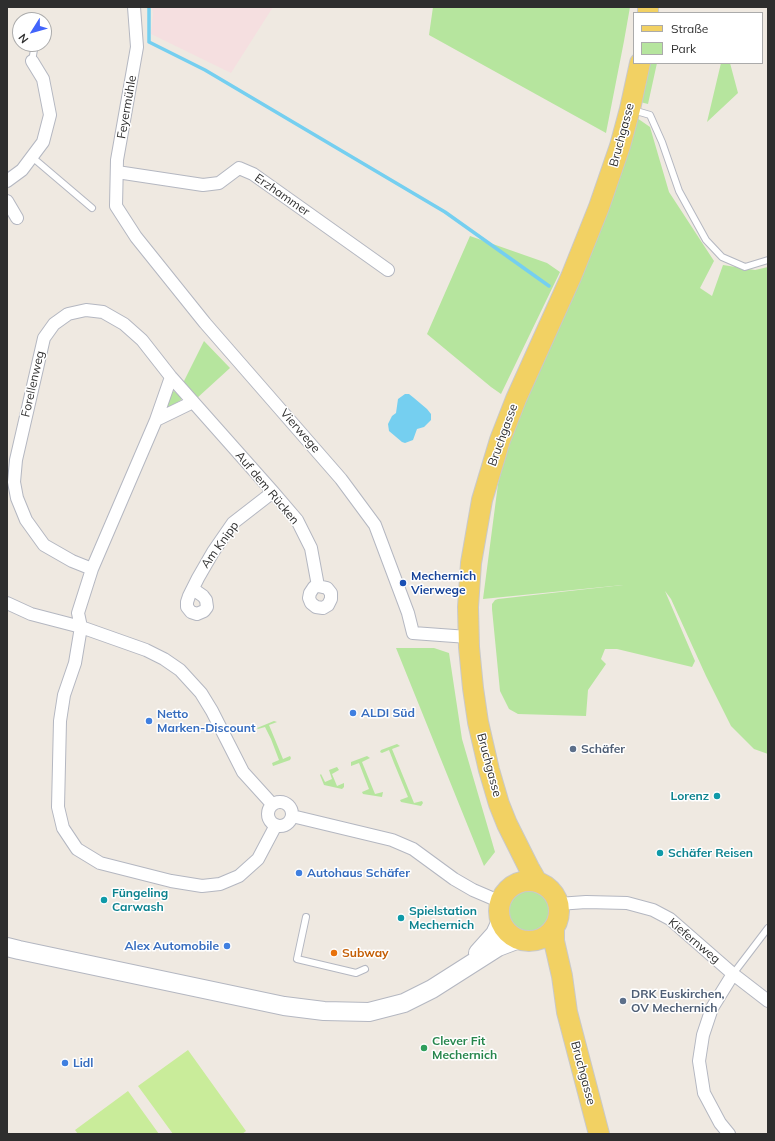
<!DOCTYPE html>
<meta charset="utf-8">
<style>
body{margin:0}
#map{position:relative;width:775px;height:1141px;overflow:hidden;background:#efe9e1;font-family:Mulish,sans-serif}
canvas{display:block}
.frame{position:absolute;inset:0;border:8px solid #2e2e2e;pointer-events:none}
.legend{position:absolute;left:633px;top:12px;width:130px;height:52px;box-sizing:border-box;background:#fff;border:1px solid #ababab;margin:0;padding:5px 7px;list-style:none;font-size:12px;color:#2e2e2e}
.legend li{display:flex;align-items:center;gap:8px;height:20px}
.legend b{width:20px;border:1px solid #ababab}
.north{position:absolute;left:12px;top:12px;width:40px;height:40px;box-sizing:border-box;background:#fff;border:1px solid #ababab;border-radius:50%;rotate:233deg;font-size:11px;font-weight:700;line-height:16px;text-align:center;color:#2e2e2e}
.north::after{content:'';display:block;margin:auto;width:14px;height:18px;background:#4264fb;clip-path:polygon(50% 0,100% 100%,50% 72%,0 100%)}
</style>
<div id="map">
<canvas width="775" height="1141"></canvas>
<div class="frame"></div>
<ul class="legend">
<li><b style="height:5px;background:#f2d163"></b>Straße</li>
<li><b style="height:11px;background:#b6e59e"></b>Park</li>
</ul>
<div class="north">N</div>
</div>
<script>
const g = document.querySelector('canvas').getContext('2d');
g.lineJoin = 'round';
function fill(path, color) { g.fillStyle = color; g.fill(path, 'evenodd'); }
const shape = rows => new Path2D(rows.map(r => 'M' + r).join(''));
function strokePath(path, color, width, dash) { g.strokeStyle = color; g.lineWidth = width; g.lineCap = dash ? 'butt' : 'round'; g.setLineDash(dash || []); g.stroke(path); }
function drawText(font, color, halo, rows, align = 'center') {
  g.font = font + ' Mulish,sans-serif'; g.lineWidth = 3; g.setLineDash([]); g.textBaseline = 'middle'; g.strokeStyle = halo; g.fillStyle = color; for (const [text, x, y, turn = 0] of rows) {
    g.save(); g.translate(x, y); g.rotate((+turn || 0) * Math.PI / 180); g.textAlign = isNaN(turn) ? turn : align; if (halo) g.strokeText(text, 0, 0); g.fillText(text, 0, 0); g.restore();
  }
}
const medical = shape([
 [152,7,273,7,231,73,151,34,153,14]
]);
const green = shape([
 [433,7,630,7,624,41,606,133,429,35],
 [647,63,657,63,648,104,640,102],
 [721,63,730,63,738,93,707,122],
 [637,118,650,127,669,192,714,261,700,288,712,296,723,265,755,270,768,267,768,754,754,749,731,726,706,676,671,599,665,591,695,661,692,667,617,649,605,649,601,659,606,664,588,690,586,716,518,714,509,709,500,691,492,609,492,604,495,600,498,599,623,585,483,599,498,484,519,403],
 [470,236,547,263,560,272,501,394,491,387,427,334],
 [204,341,230,368,196,399,182,385],
 [174,391,181,397,181,400,166,409,171,393],
 [396,648,434,648,449,653,462,739,495,852,484,866],
 [274,721,277,722,269,725,283,759,290,756,291,758,290,760,273,766,272,763,279,760,271,739,265,727,258,729,257,728],
 [397,744,400,746,392,749,414,803,422,801,423,803,421,806,401,802,400,800,408,797,394,763,389,750,382,753,380,752,381,750],
 [367,756,370,758,362,762,375,794,383,792,382,797,363,794,362,792,369,789,359,763,351,766,351,762],
 [337,767,339,770,332,774,337,786,344,783,344,787,342,789,324,785,320,775,321,774,325,782,332,779,329,770],
 '506 910a23 23 0 1 1 46 0a23 23 0 1 1-46 0Z'
]);
const pitch = shape([
 [188,1050,246,1131,242,1134,173,1134,138,1086],
 [128,1091,159,1134,78,1134,75,1130]
]);
const water = shape([
 [405,394,409,394,414,398,427,409,431,414,431,420,424,427,417,429,413,440,405,443,402,442,389,431,388,424,392,416,396,413,398,399]
]);
const stream = shape([
 [149,7,149,42,205,70,445,212,549,286]
]);
const lane = shape([
 [32,61,35,44],
 [633,110,650,115,662,142,679,191,706,240,722,257,745,267,768,260],
 [32,157,92,208],
 [306,917,297,959,356,973,365,969],
 [733,974,768,928]
]);
const street = shape([
 [134,7,137,47,117,160,116,206,136,237,205,323,341,479,375,525,408,613,413,633,468,637],
 [117,172,203,185,219,183,239,168,253,174,388,270],
 [7,181,22,170,43,142,50,115,43,79,32,61],
 [7,201,17,218],
 [171,377,156,420,92,569,78,613,81,627,75,663,64,695,60,721,58,807,63,828,77,849,100,863,171,881,202,886,220,884,239,876,258,859,276,825],
 [156,420,193,402],
 [92,569,72,561,44,545,26,520,17,498,14,482,16,460,44,338,54,324,68,314,86,310,103,312,124,324,142,340,171,377,273,492,297,520,311,548,318,586,314,587,310,593,309,598,311,603,316,607,323,608,328,605,331,599,331,593,327,588,318,586],
 [193,589,203,596,206,600,207,607,204,611,197,614,191,612,187,607,187,602,189,596,198,578,213,552,233,523,273,492],
 [7,603,31,614,81,627,146,650,164,659,180,670,201,693,212,711,243,772,272,804],
 '268 814a12 12 0 1 1 24 0a12 12 0 1 1-24 0Z',
 [292,816,392,840,413,849,454,879,473,890,501,902],
 [558,904,586,902,627,903,653,910,670,919,733,974,768,1001],
 [729,1134,720,1123,704,1093,699,1061,703,1035,712,1008,733,974]
]);
const secondary = shape([
 [7,947,19,950,284,1006,324,1011,369,1012,404,1003,432,989,498,947,519,939],
 [478,953,495,934,501,921]
]);
const primary = shape([
 [648,13,648,7],
 '499 911a30 30 0 1 1 60 0a30 30 0 1 1-60 0Z',
 [537,882,529,868,507,824,499,804,489,770,478,722,473,688,469,647,468,607,471,563,482,500,500,440,516,399,571,277,599,207,620,146,630,109,640,63],
 [554,928,554,941,562,976,567,1012,599,1134]
]);
const markers = [
 [403,583,4,"#1a4fb4"],
 [353,713,4,"#3f7fe0"],
 [149,721,4,"#3f7fe0"],
 [573,749,4,"#5c6f8a"],
 [717,796,4,"#0f9aa8"],
 [660,853,4,"#0f9aa8"],
 [299,873,4,"#3f7fe0"],
 [104,900,4,"#0f9aa8"],
 [401,918,4,"#0f9aa8"],
 [227,946,4,"#3f7fe0"],
 [334,953,4,"#e8710a"],
 [623,1001,4,"#5c6f8a"],
 [424,1048,4,"#2e9e5b"],
 [65,1063,4,"#3f7fe0"]
];
const streetNames = [
 ["Feyermühle",127,107,-80],
 ["Bruchgasse",622,135,-75],
 ["Erzhammer",282,195,35],
 ["Forellenweg",33,384,-77],
 ["Vierwege",300,431,49],
 ["Bruchgasse",503,435,-70],
 ["Auf dem Rücken",267,488,50],
 ["Am Knipp",220,545,-54],
 ["Bruchgasse",489,765,75],
 ["Kiefernweg",694,941,40],
 ["Bruchgasse",583,1073,75]
];
const transitNames = [
 ["Mechernich",411,576],
 ["Vierwege",411,590]
];
const shopNames = [
 ["ALDI Süd",361,713],
 ["Netto",157,714],
 ["Marken-Discount",157,728],
 ["Autohaus Schäfer",307,873],
 ["Alex Automobile",219,946,"right"],
 ["Lidl",73,1063]
];
const serviceNames = [
 ["Schäfer",581,749],
 ["DRK Euskirchen,",631,994],
 ["OV Mechernich",631,1008]
];
const cultureNames = [
 ["Lorenz",709,796,"right"],
 ["Schäfer Reisen",668,853],
 ["Füngeling",112,893],
 ["Carwash",112,907],
 ["Spielstation",409,911],
 ["Mechernich",409,925]
];
const foodNames = [
 ["Subway",342,953]
];
const leisureNames = [
 ["Clever Fit",432,1041],
 ["Mechernich",432,1055]
];
fill(medical, '#f5dfe0');
fill(green, '#b6e59e');
fill(pitch, '#c9ec9a');
fill(water, '#75cff0');
strokePath(stream, '#75cff0', 3.5);
strokePath(lane, '#b4b7c1', 8);
strokePath(street, '#b4b7c1', 14);
strokePath(secondary, '#b4b7c1', 20);
strokePath(primary, '#c9c9c9', 22);
strokePath(lane, '#fff', 6);
strokePath(street, '#fff', 12);
strokePath(secondary, '#fff', 18);
strokePath(primary, '#f2d163', 20);
for (const [x, y, r, color] of markers) { const dot = new Path2D(); dot.arc(x, y, r, 0, 2 * Math.PI); g.fillStyle = color; g.fill(dot); strokePath(dot, '#fff', 1.5); }
drawText('12px', '#2e2e2e', '#fff', streetNames);
drawText('bold 12px', '#164399', '#fff', transitNames, 'left');
drawText('bold 12px', '#366cbe', '#fff', shopNames, 'left');
drawText('bold 12px', '#4e5e75', '#fff', serviceNames, 'left');
drawText('bold 12px', '#0d838f', '#fff', cultureNames, 'left');
drawText('bold 12px', '#c56008', '#fff', foodNames, 'left');
drawText('bold 12px', '#27864d', '#fff', leisureNames, 'left');
</script>
